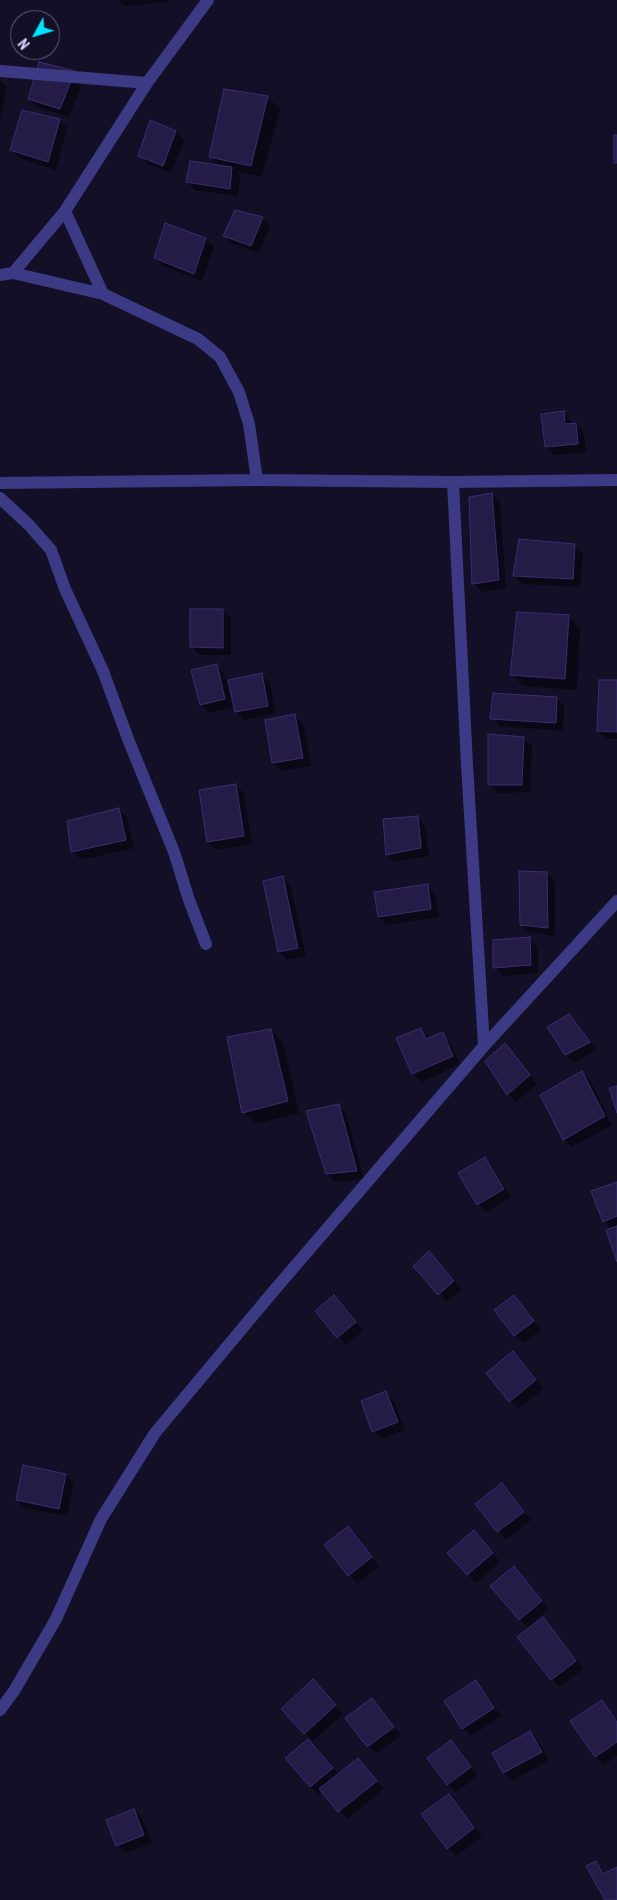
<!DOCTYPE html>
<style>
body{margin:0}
#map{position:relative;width:617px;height:1900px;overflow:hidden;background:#130f26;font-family:"Roboto Condensed",sans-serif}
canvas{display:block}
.north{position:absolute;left:10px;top:10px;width:50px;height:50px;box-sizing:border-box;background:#130f26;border:1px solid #625e7d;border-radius:50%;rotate:231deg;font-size:14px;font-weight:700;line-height:20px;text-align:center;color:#d9d4ff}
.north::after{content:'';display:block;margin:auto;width:18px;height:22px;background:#00e5ff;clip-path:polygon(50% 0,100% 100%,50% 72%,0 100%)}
</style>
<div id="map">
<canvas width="617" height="1900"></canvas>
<div class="north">N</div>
</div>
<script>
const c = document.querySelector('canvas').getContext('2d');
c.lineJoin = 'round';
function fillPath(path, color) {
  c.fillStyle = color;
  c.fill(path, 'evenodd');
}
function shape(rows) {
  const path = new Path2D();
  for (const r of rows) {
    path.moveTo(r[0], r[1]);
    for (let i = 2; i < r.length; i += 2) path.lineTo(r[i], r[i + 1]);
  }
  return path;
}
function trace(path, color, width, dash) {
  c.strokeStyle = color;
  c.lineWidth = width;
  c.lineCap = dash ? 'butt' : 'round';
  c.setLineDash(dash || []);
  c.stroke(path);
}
fillPath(shape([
 [118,0,169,0,169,2,124,6],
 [40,63,83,80,69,117,37,107,29,99],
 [0,80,7,87,0,118],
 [225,90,268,98,280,109,262,177,235,171,240,176,238,196,195,190,187,181,220,167,211,157],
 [59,120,67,128,56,170,19,158,11,150],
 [176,132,184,140,171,173,148,164,140,156],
 [262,218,270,226,259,253,233,244,225,236],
 [166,224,206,239,214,247,202,281,163,266,155,258],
 [563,413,571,421,572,425,576,424,584,433,586,452,554,455,546,447],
 [492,494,500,502,506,588,482,592,474,584],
 [574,545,583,553,580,587,522,584,514,576],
 [223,610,231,618,231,655,200,655,191,646],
 [568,617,580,628,577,690,523,686,512,674],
 [216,665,224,673,233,707,209,713,201,705],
 [261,675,270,683,276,713,244,720,236,711],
 [617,681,617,739,606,739,598,731],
 [556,698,564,706,563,731,500,726,492,718],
 [295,716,303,724,311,766,281,771,273,763],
 [523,738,532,746,530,792,498,793,490,785],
 [235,785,244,793,252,844,216,850,208,842],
 [119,809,127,818,134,848,81,860,73,851],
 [417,817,425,826,429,856,395,862,387,854],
 [547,873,555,881,555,936,529,932,521,924],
 [282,877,290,885,306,956,287,960,279,952],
 [427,885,435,894,439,917,387,925,379,917],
 [529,939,538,947,538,973,503,976,495,968],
 [421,1029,430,1039,442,1034,450,1042,460,1064,422,1082,413,1073,398,1039],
 [271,1030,283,1042,299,1113,255,1124,244,1113,228,1038],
 [591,1043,597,1050,574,1063,567,1056],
 [505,1044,537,1084,516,1102,508,1094],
 [582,1072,590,1080,612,1125,572,1147,564,1139],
 [338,1105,346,1113,364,1179,335,1182,327,1174],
 [485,1158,493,1167,511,1197,486,1212,478,1204],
 [617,1183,617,1258,612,1229,604,1221],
 [437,1261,462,1289,447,1302,415,1266],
 [334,1297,363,1331,346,1345,317,1311],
 [514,1297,541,1330,523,1343,515,1335],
 [521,1361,543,1389,518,1409,488,1373],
 [386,1393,394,1401,405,1430,381,1439,373,1431],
 [66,1475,74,1483,67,1516,25,1508,17,1500],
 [502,1485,531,1520,506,1540,477,1504],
 [348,1528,379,1566,357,1584,326,1545],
 [482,1540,500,1562,476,1583,449,1553],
 [522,1576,549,1609,528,1627,519,1619],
 [543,1619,583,1669,560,1687,552,1679],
 [475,1681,483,1690,501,1716,471,1736,463,1728],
 [321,1689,343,1714,313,1741,305,1733],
 [372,1700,401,1735,376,1754,368,1746],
 [602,1701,617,1720,617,1756,604,1765,595,1757],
 [530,1733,538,1741,549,1760,512,1781,504,1773,493,1753],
 [450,1742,478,1776,456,1792,447,1784],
 [316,1748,339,1775,358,1760,384,1789,347,1819,323,1792,319,1795,311,1787,287,1758],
 [448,1795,482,1837,456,1856,448,1848],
 [134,1810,142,1818,152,1843,126,1853,117,1845],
 [596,1863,606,1874,617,1868,617,1900,607,1900]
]), '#0007');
const building = shape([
 [39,62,75,71,60,109,28,99,39,62],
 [224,89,268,96,251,166,209,157,224,89],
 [22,110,60,119,48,162,10,150,22,110],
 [150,120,176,131,163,166,138,156,150,120],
 [614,135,617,135,617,163,614,163,614,135],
 [190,161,232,167,230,189,186,182,190,161],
 [235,210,263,217,251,246,223,236,235,210],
 [165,223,206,238,194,274,154,258,165,223],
 [564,411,565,424,576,423,578,444,545,447,541,414,564,411],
 [492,493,499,580,472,584,469,497,492,493],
 [519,539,575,544,573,579,513,576,519,539],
 [190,609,223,609,223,648,190,647,190,609],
 [517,612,569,615,565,679,510,675,517,612],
 [217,664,225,699,200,705,191,670,217,664],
 [262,673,268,706,235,712,228,680,262,673],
 [599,680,617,680,617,732,597,731,599,680],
 [493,693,557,697,556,723,490,719,493,693],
 [295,714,303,758,272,763,265,720,295,714],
 [488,734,524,737,522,785,488,785,488,734],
 [236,784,244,836,207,842,199,790,236,784],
 [119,808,126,840,71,852,67,821,119,808],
 [418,816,421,848,386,855,383,819,418,816],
 [519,871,547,872,548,928,520,925,519,871],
 [283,876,298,948,278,952,263,881,283,876],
 [428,884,431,909,378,917,374,892,428,884],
 [530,937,531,965,493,968,493,940,530,937],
 [569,1014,590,1042,565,1055,547,1027,569,1014],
 [421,1028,426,1039,443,1032,453,1056,412,1074,396,1038,421,1028],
 [271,1029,288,1101,242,1113,227,1037,271,1029],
 [505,1043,530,1075,507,1095,485,1061,505,1043],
 [582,1071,605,1116,563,1140,540,1095,582,1071],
 [617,1086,617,1113,609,1088,617,1086],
 [339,1104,357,1171,326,1174,306,1111,339,1104],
 [485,1157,504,1189,477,1205,458,1173,485,1157],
 [617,1182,617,1216,603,1222,591,1191,617,1182],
 [617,1226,617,1262,606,1230,617,1226],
 [429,1251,454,1281,438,1295,413,1266,429,1251],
 [334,1295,356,1322,337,1338,315,1311,334,1295],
 [514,1295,534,1321,514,1336,494,1310,514,1295],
 [513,1351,536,1380,509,1402,486,1373,513,1351],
 [386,1391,398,1422,372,1432,361,1401,386,1391],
 [23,1465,66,1474,59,1509,16,1500,23,1465],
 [502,1483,524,1512,497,1532,475,1504,502,1483],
 [348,1526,372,1557,348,1576,324,1545,348,1526],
 [474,1530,493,1553,467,1575,447,1553,474,1530],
 [514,1566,542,1601,519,1620,490,1586,514,1566],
 [543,1617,576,1661,551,1680,517,1637,543,1617],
 [313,1679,336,1705,304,1734,281,1709,313,1679],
 [476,1680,494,1708,462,1729,444,1701,476,1680],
 [372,1698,394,1727,367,1747,345,1718,372,1698],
 [602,1700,617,1722,617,1742,595,1757,570,1721,602,1700],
 [530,1731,542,1752,503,1773,492,1753,530,1731],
 [308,1739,333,1768,310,1787,285,1758,308,1739],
 [451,1740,471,1767,447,1785,427,1758,451,1740],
 [358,1758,377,1781,338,1812,319,1789,358,1758],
 [449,1794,474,1828,447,1849,421,1814,449,1794],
 [134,1809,144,1835,116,1846,106,1820,134,1809],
 [596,1861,603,1874,617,1867,617,1900,605,1900,586,1866,596,1861]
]);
fillPath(building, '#241b47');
trace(building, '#3b2d73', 1);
trace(shape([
 [0,71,147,83],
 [65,211,103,294],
 [13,273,103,294,198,339,220,357,239,392,249,424,257,480],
 [0,275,13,273,65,211,147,83,208,0],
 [453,482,467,765,484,1046],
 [0,483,257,480,453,482,617,480],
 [0,498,29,525,51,550,65,589,103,671,128,739,174,852,189,900,206,944],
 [0,1710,14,1691,56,1619,101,1519,155,1433,271,1294,484,1046,617,901]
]), '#3d3a85', 12);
</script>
